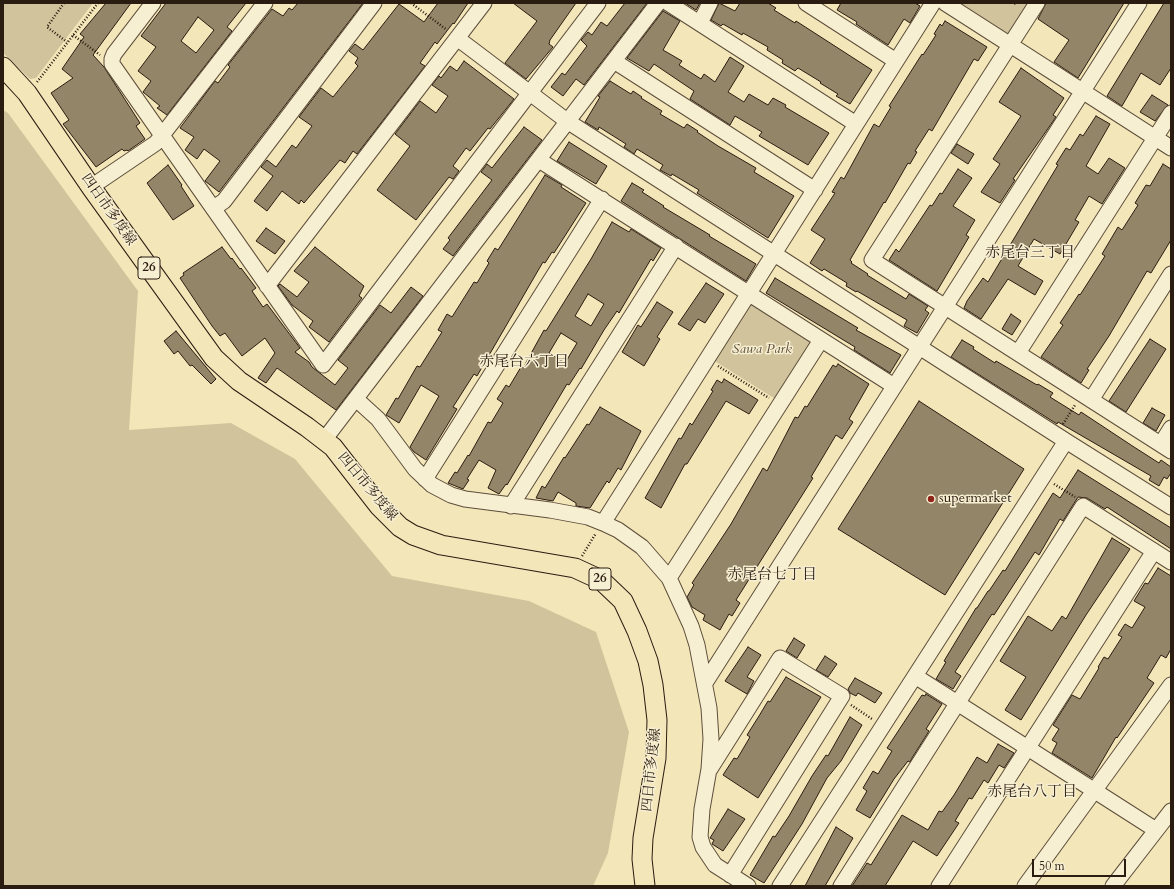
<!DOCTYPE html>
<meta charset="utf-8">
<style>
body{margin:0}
#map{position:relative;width:1174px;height:889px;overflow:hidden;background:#f3e6b9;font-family:Cardo,serif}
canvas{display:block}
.frame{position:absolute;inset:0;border:4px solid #2b1c11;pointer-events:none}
.scale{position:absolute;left:1032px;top:859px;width:94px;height:18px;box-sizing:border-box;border:2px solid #2b1c11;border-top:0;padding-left:5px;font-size:12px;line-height:14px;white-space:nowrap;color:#2b1c11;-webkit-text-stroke:3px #f7efd2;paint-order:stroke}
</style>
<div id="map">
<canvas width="1174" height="889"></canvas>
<div class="frame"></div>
<div class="scale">50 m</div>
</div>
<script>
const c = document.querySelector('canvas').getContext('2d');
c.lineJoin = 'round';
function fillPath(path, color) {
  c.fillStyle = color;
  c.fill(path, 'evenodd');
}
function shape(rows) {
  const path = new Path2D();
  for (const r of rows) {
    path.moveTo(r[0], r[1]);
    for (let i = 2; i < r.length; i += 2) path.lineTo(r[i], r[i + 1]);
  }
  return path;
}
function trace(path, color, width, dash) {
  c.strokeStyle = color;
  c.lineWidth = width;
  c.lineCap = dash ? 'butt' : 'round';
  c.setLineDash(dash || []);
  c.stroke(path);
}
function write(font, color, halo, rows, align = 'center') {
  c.font = font + ' Cardo,"Noto Serif JP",serif';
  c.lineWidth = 3;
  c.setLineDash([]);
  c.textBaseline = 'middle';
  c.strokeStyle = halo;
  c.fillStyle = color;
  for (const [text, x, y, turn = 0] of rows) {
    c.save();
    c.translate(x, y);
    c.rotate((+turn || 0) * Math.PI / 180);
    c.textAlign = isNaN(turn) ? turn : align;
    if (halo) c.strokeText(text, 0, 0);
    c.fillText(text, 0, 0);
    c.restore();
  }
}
fillPath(shape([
 [3,3,93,3,36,78,30,79,3,53],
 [956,3,1030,3,1011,33,1005,35],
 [3,110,8,113,138,291,129,430,231,423,295,459,392,576,529,601,596,632,629,732,608,853,593,886,3,886],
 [753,303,811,340,812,345,777,400,713,360,749,304]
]), '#d1c49c');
const building = shape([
 [106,3,131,3,93,55,104,67,140,123,136,126,145,139,128,151,127,150,124,151,122,149,96,167,63,124,69,120,51,93,73,78,62,69,84,37,80,34,106,3],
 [166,3,246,3,227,27,232,31,167,115,157,108,160,106,143,92,151,81,138,71,156,47,141,36,166,3],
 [198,17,214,30,196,53,181,41,198,17],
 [298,3,363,3,219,192,205,181,220,161,204,149,197,159,185,150,194,137,180,128,215,81,218,83,230,67,228,65,272,9,283,16,289,8,292,10,298,3],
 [438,3,468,3,454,24,453,23,437,44,435,42,420,63,425,66,357,154,353,151,345,163,340,160,304,203,301,200,299,204,282,191,267,211,254,201,273,176,261,167,267,160,276,167,292,145,296,148,312,126,299,117,321,88,333,97,358,66,355,63,358,58,349,51,355,44,363,50,399,4,424,22,438,3],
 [513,3,576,3,550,40,549,44,553,47,526,79,505,63,537,21,513,3],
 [625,3,647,3,584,85,576,79,563,96,551,87,562,73,565,75,587,46,581,40,588,32,592,35,601,22,607,26,625,3],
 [685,3,700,3,696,10,685,3],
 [719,3,735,11,740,3,768,3,776,8,774,10,795,23,796,21,872,70,850,104,836,96,838,94,820,83,821,82,798,68,795,71,782,63,783,60,767,50,768,47,743,33,742,35,723,24,721,26,711,20,719,3],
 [841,3,915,3,920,6,910,23,904,19,888,45,856,24,857,22,837,10,841,3],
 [1046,3,1124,3,1078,78,1054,62,1069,40,1038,19,1046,3],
 [1164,3,1171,3,1171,68,1160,85,1141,73,1122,106,1107,96,1164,3],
 [663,11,680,21,663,50,682,61,679,65,701,79,704,74,715,82,730,57,744,66,728,92,744,102,749,94,768,105,773,98,786,105,785,107,829,133,808,165,759,136,762,132,735,116,730,125,690,99,694,91,654,64,649,71,627,58,663,11],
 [945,21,987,47,978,61,974,59,932,131,929,129,915,151,917,152,910,164,908,163,885,203,884,202,850,260,852,262,851,263,868,274,867,275,906,299,909,294,928,306,925,310,929,313,917,333,904,326,907,320,857,291,856,292,846,286,847,283,824,269,822,271,810,263,825,239,811,230,835,193,832,192,841,177,844,179,874,124,879,127,891,107,889,106,922,54,923,55,936,35,934,34,940,24,942,26,945,21],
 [464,61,514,99,490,129,488,128,470,151,466,148,453,166,459,171,453,179,449,177,416,220,377,190,410,146,395,134,420,101,436,113,448,96,432,85,439,76,441,78,450,66,457,71,464,61],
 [1021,68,1064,98,1053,115,1056,117,1013,179,1015,180,1000,203,981,192,1000,164,993,159,1021,116,999,102,1021,68],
 [610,81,631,94,633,91,642,97,641,98,662,111,660,114,684,128,687,124,698,131,697,132,718,146,756,168,754,172,794,196,768,238,697,193,699,190,672,174,671,176,660,170,663,165,637,149,634,154,624,147,626,144,599,127,598,130,585,122,600,97,598,96,610,81],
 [1152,95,1168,105,1155,121,1140,112,1152,95],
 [1096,116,1110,124,1086,166,1098,174,1109,158,1125,168,1102,204,1089,196,1075,220,1079,222,1060,254,1034,239,1018,266,1043,281,1035,295,1008,279,981,319,964,308,967,301,983,278,988,282,1058,165,1056,164,1066,148,1070,150,1080,134,1083,136,1096,116],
 [524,127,542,140,453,256,443,249,450,240,448,238,492,180,481,172,487,164,492,168,524,127],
 [569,142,607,166,596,184,557,161,569,142],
 [957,144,974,154,968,164,951,153,957,144],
 [1163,164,1171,169,1171,240,1151,273,1147,271,1109,336,1087,369,1089,370,1081,383,1041,357,1063,325,1060,323,1068,311,1079,294,1080,295,1105,256,1102,254,1118,227,1122,230,1138,205,1135,203,1146,185,1150,186,1163,164],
 [168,165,182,185,181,186,194,206,173,220,147,183,168,165],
 [958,169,972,178,953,206,975,220,966,235,969,237,937,291,889,260,896,249,899,252,930,205,932,206,940,193,942,194,958,169],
 [545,175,562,185,561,187,586,203,554,253,552,252,545,263,543,262,477,376,474,374,453,407,457,409,426,460,414,452,410,447,439,396,421,385,399,423,386,415,396,398,398,399,417,366,420,367,442,332,438,330,447,314,452,317,474,282,477,283,489,263,487,261,495,248,498,250,545,175],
 [632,183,644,190,642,192,664,206,663,207,710,235,709,236,756,264,746,281,621,201,632,183],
 [612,222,629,232,631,229,661,248,653,261,651,259,619,313,617,311,604,330,581,369,580,368,569,385,567,384,507,485,506,484,499,494,488,488,496,470,479,460,467,479,469,480,463,489,448,483,455,472,457,473,468,455,469,456,488,422,491,423,503,403,497,399,506,385,509,387,521,367,523,368,544,330,546,331,591,259,612,222],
 [588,294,604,304,591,326,575,316,588,294],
 [561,333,577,343,565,363,549,353,561,333],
 [266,228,285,241,275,254,256,241,266,228],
 [222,247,231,259,232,258,240,269,241,268,256,288,252,291,263,307,267,304,300,348,295,352,309,362,312,367,335,385,348,368,338,360,380,305,391,313,411,287,423,296,336,410,277,368,266,383,258,378,275,353,265,338,242,356,225,333,220,336,212,326,180,278,184,275,183,273,222,247],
 [315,247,364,286,359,296,362,298,329,342,309,327,313,321,292,305,278,286,280,284,297,297,309,282,294,271,315,247],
 [775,278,858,328,856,330,901,355,890,373,854,350,855,347,766,293,775,278],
 [706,283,724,294,705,323,698,319,690,331,678,324,706,283],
 [657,302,673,312,657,337,660,339,644,366,622,352,638,325,641,327,657,302],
 [1011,314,1021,321,1012,335,1002,329,1011,314],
 [176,331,216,379,211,384,192,365,190,366,178,351,174,354,164,341,176,331],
 [1150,339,1166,349,1126,412,1109,401,1150,339],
 [962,340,974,347,973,349,995,363,996,361,1037,385,1038,384,1053,393,1050,397,1079,415,1081,412,1134,447,1159,463,1161,460,1171,467,1171,473,1167,479,1164,477,1159,486,1149,480,1151,476,1058,422,1057,424,951,357,962,340],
 [838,364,869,384,849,419,853,422,842,439,836,435,811,477,813,478,736,600,740,603,732,616,729,614,720,630,703,620,705,615,692,607,687,597,694,585,692,583,731,524,763,468,767,471,795,417,798,418,805,406,807,407,833,365,836,367,838,364],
 [724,379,758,400,749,414,726,401,687,464,685,464,661,508,645,498,679,438,681,439,690,423,692,425,713,391,711,390,717,380,722,383,724,379],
 [919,401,1024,469,945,595,838,529,919,401],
 [600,407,641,431,621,470,618,468,609,483,607,481,590,508,576,506,576,503,558,492,553,501,536,498,542,486,545,488,564,457,565,458,587,424,589,425,600,407],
 [1152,408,1165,415,1156,431,1143,423,1152,408],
 [1078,470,1171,528,1171,549,1107,507,1105,509,1087,498,1078,497,1063,521,1060,519,1039,555,1035,552,994,615,992,614,955,672,961,676,953,689,936,679,946,662,944,661,976,608,977,608,988,591,989,591,1003,570,1005,571,1053,493,1060,498,1078,470],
 [1112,538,1130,549,1086,615,1021,720,1005,710,1026,677,1000,661,1028,616,1052,631,1062,616,1066,619,1112,538],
 [1158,568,1171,576,1171,649,1166,658,1161,655,1147,678,1154,683,1117,738,1116,737,1092,778,1052,753,1057,743,1052,740,1059,729,1053,725,1072,695,1080,699,1099,668,1098,667,1104,657,1108,659,1122,637,1118,635,1125,624,1132,628,1145,607,1134,601,1145,583,1148,584,1158,568],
 [794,638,805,645,797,658,786,651,794,638],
 [748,647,761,655,747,677,754,681,747,694,725,681,748,647],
 [825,656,837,664,828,677,816,670,825,656],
 [786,677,821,697,758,798,723,775,734,758,737,759,750,737,747,735,759,716,768,701,770,702,786,677],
 [855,678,882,693,875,703,858,693,856,696,850,693,848,689,855,678],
 [926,694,942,704,926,729,929,731,912,758,910,762,908,761,894,779,870,818,856,810,867,791,863,788,873,771,878,774,892,751,887,748,922,695,925,696,926,694],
 [850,717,862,725,841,761,827,778,802,824,764,883,750,875,773,836,775,837,789,816,812,776,826,755,828,756,850,717],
 [998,744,1014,753,1004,768,999,765,988,783,984,780,972,799,969,798,955,821,959,823,937,856,913,841,885,886,852,886,867,863,871,865,902,815,928,830,939,811,942,812,954,795,977,757,987,763,998,744],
 [728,809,745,819,723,851,712,844,714,840,710,838,728,809],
 [836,827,853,838,825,886,805,886,836,827]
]);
fillPath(building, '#938568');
trace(building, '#2b1c11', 1);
const minor = shape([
 [153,3,114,54,112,59,112,64,323,365,598,3],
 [668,3,856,124],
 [806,3,896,61],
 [945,3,1171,148],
 [1037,3,872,260,1171,451],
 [700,23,710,3],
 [457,38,567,121,1066,441],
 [614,61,815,190],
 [539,160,894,386],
 [91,187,156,143,265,3],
 [214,208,224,201,374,3],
 [267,286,484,3],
 [1018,353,1171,113],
 [356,399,378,419,415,469,432,485,451,495,465,499,550,510,588,517,603,523,618,530,642,547,669,578,691,626,697,645,709,708,711,739,709,769,702,809,700,837,703,847,715,865,748,886],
 [1091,400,1171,274],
 [324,440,658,3],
 [1161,444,1171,428],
 [425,479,602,199],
 [511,506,676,246],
 [603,523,933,3],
 [669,578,821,340],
 [915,676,1156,830],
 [705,683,1139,3],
 [710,769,780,658,842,696,730,875],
 [780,886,1066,441,1171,507],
 [841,886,1083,506,1171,562],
 [939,886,1154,551],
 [1025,886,1171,685],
 [1113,886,1171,811]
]);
const major = shape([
 [3,67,27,93,91,187,214,358,239,381,307,427,333,447,379,506,400,527,413,535,441,545,575,568,601,580,623,601,637,631,648,661,653,685,657,720,656,758,643,838,642,859,645,886]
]);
trace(minor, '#5d4e3b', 17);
trace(major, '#2b1c11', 21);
trace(shape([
 [64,3,47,27,67,42],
 [411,3,447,30],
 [1014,4,1015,3],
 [73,35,100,55],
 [37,82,98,3],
 [718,366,769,398],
 [1063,424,1075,405],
 [1054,484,1075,497],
 [582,556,596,533],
 [851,705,872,719]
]), '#2b1c11', 2.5, [1, 2]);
trace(minor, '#f7efd2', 15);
trace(major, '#f3e6b9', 19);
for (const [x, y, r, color] of [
 [931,499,4,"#8f2418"]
]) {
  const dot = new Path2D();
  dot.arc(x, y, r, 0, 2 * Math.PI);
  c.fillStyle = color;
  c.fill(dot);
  trace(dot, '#f7efd2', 1.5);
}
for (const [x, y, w] of [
 [149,268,22],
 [600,579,22]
]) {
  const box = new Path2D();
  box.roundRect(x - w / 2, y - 11, w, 22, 3);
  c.fillStyle = '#f7efd2';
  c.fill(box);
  trace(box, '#2b1c11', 1);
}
write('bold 13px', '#2b1c11', null, [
 ["26",149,268],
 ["26",600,579]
]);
write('14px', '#2b1c11', '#f7efd2', [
 ["四日市多度線",108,210,55],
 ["四日市多度線",367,487,50],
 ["四日市多度線",652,770,-84]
]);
write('italic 14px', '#5d4e3b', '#f7efd2', [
 ["Sawa Park",762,350]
]);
write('14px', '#2b1c11', '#f7efd2', [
 ["supermarket",939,499]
], 'left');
write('15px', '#2b1c11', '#f7efd2', [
 ["赤尾台三丁目",1030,254],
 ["赤尾台六丁目",524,363],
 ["赤尾台七丁目",772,576],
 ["赤尾台八丁目",1032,793]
]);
</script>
